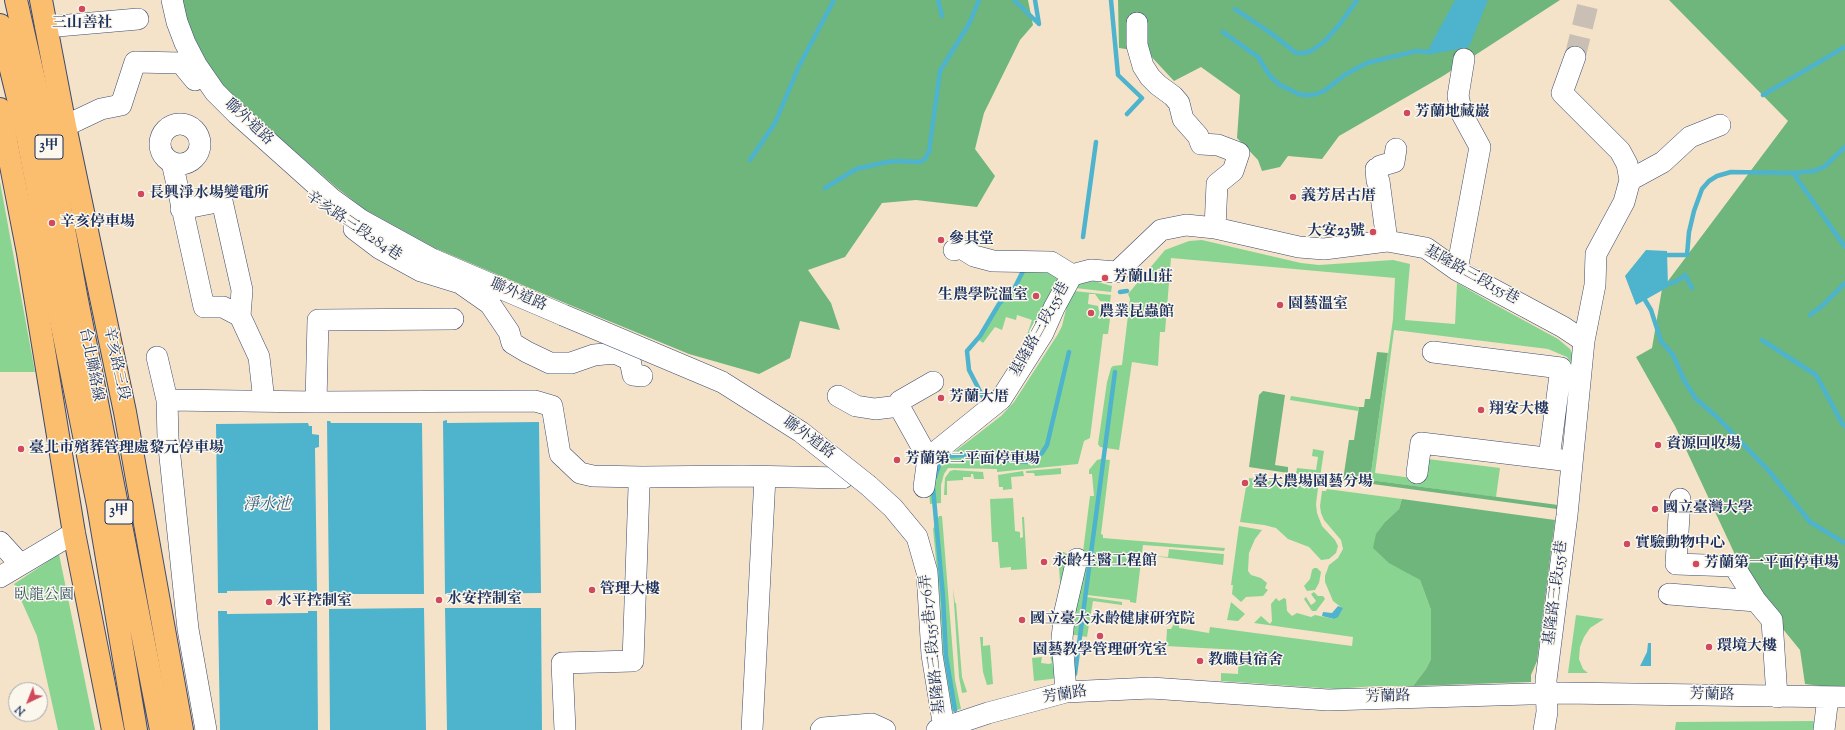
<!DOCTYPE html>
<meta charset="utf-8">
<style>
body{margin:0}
#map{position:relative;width:1845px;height:730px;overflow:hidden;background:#f5e3c9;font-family:"Sorts Mill Goudy",serif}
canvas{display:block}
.north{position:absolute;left:8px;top:682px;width:40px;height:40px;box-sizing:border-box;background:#fbf7ec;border:1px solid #a1a7b3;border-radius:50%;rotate:223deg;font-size:11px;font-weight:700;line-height:16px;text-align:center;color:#1b2f5e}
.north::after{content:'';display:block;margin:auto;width:14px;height:18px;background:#d1495b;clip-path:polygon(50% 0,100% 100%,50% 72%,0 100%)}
</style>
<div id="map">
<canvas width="1845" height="730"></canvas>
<div class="north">N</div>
</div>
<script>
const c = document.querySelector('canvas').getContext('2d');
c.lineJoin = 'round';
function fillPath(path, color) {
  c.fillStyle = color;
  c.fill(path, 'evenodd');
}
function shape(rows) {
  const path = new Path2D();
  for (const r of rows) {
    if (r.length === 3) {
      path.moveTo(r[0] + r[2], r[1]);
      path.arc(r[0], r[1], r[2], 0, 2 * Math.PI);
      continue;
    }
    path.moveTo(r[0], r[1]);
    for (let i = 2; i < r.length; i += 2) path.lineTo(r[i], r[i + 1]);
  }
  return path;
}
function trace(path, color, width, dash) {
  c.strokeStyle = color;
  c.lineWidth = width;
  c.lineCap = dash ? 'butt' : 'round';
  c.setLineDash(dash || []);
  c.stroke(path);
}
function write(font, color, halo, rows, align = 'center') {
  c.font = font + ' "Sorts Mill Goudy","Noto Serif TC",serif';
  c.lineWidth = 3;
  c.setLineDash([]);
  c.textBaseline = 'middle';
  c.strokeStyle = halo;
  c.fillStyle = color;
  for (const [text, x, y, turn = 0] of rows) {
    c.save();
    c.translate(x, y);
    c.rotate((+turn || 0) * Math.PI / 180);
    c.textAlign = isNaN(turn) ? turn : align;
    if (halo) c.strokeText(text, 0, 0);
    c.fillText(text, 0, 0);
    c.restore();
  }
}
fillPath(shape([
 [0,182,35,372,0,372],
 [1202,240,1301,263,1319,265,1393,260,1410,264,1405,320,1455,324,1457,283,1492,303,1558,339,1570,349,1574,357,1574,367,1567,357,1548,349,1394,330,1375,473,1412,478,1428,459,1500,468,1496,497,1370,480,1393,319,1395,278,1171,258,1165,332,1160,332,1158,366,1132,362,1119,450,1100,447,1098,444,1107,382,1111,368,1113,366,1122,365,1130,299,1128,294,1165,250,1189,241],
 [1028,269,1064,276,1030,347,1023,343,1026,338,1032,320,1017,315,1016,320,1006,317,1002,330,995,327,983,343,978,339,988,322,1000,304,1016,287,1024,272],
 [1094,281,1112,286,1111,292,1075,288,1074,291,1111,295,1110,302,1100,301,1095,294,1089,294,1088,304,1098,306,1099,311,1106,313,1105,318,1110,319,1108,334,1103,334,1090,438,1084,441,1078,464,997,472,997,469,948,468,944,474,941,485,941,503,930,504,929,490,938,458,954,452,970,440,1001,416,1014,402,1058,334,1062,326,1072,285],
 [1291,396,1359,407,1358,411,1290,400],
 [1313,449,1324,451,1320,477,1296,474,1297,468,1316,470,1318,457,1312,456],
 [1101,459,1110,460,1101,534,1103,535,1103,538,1225,548,1224,551,1143,545,1136,603,1130,602,1130,600,1087,595,1087,597,1122,602,1122,605,1093,601,1087,637,1069,634,1081,568,1090,496,1094,496,1092,474,1089,474,1089,470,1097,460],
 [1061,468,1061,474,1035,476,1034,473,1026,473,1026,471],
 [954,470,983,472,984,479,974,479,973,474,971,474,971,477,963,477,963,480,947,481,947,495,944,495,945,478,950,471],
 [1023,471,1024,476,1011,477,1012,489,1003,490,1003,487,999,487,998,475],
 [1249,478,1318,488,1316,504,1317,513,1322,526,1335,540,1338,546,1336,553,1329,559,1321,560,1309,547,1288,539,1276,528,1264,525,1240,522,1247,481,1249,481],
 [1327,489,1402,499,1399,509,1386,521,1405,571,1420,580,1431,610,1431,659,1426,669,1413,686,1376,686,1336,689,1221,681,1221,673,1238,674,1239,650,1166,646,1167,629,1171,629,1175,622,1179,622,1179,628,1209,633,1210,627,1352,646,1353,637,1254,623,1261,616,1270,624,1272,621,1271,604,1276,598,1279,601,1284,598,1286,599,1287,611,1292,616,1297,613,1311,617,1315,615,1334,619,1342,608,1333,601,1325,582,1325,576,1329,565,1338,558,1343,549,1341,540,1324,520,1321,513,1320,506,1322,491,1326,491],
 [1013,498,1015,531,1020,532,1020,538,1023,537,1022,517,1024,517,1027,569,1011,570,1011,567,1000,568,998,542,992,542,990,499],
 [939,516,942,516,955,680,961,709,952,711,943,655,940,601,933,529],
 [1239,526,1262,530,1255,539,1249,553,1248,571,1251,575,1261,578,1267,583,1265,588,1268,590,1263,596,1246,597,1241,602,1232,594,1233,585,1231,585],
 [1169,549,1224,554,1223,565,1153,556,1168,557],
 [1058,552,1064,552,1071,557,1061,597],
 [59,554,95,730,58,730,37,636,14,584],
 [1314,568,1317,568,1321,572,1319,583,1315,590,1307,591,1304,586,1310,579,1312,570],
 [953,588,955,603,956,603,962,677,967,692,962,693,959,677],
 [1314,592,1318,596,1323,596,1325,599,1316,611,1312,611,1304,599,1306,597,1311,605,1314,603,1316,601,1311,594],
 [1231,602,1245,614,1238,621,1227,620],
 [1576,615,1604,619,1590,628,1584,637,1580,647,1579,659,1583,669,1588,673,1568,673],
 [980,637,983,637,983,646,990,645,993,684,987,685,983,672],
 [1050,656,1057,656,1059,678,1034,681,1032,658,1042,657,1041,663,1049,664,1052,663],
 [1814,721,1813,730,1675,730,1676,722]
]), '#89d491');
fillPath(shape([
 [182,0,1028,0,1033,25,1020,40,984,113,975,149,995,176,977,207,916,200,882,203,845,257,808,270,831,303,840,330,800,321,790,358,759,374,689,354,565,303,437,249,364,209,337,188,234,98,216,77,200,51,188,23],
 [1118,0,1560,0,1443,76,1339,136,1322,159,1288,156,1280,167,1262,171,1258,160,1237,138,1240,95,1201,67,1174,81,1147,52,1119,48],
 [1669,0,1845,0,1845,689,1805,684,1800,650,1752,591,1675,426,1636,357,1652,348,1662,289,1788,121],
 [1377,352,1388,353,1370,480,1558,505,1557,509,1343,480,1349,440,1354,440,1359,407,1364,407,1365,399,1370,399],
 [1263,391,1285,395,1275,465,1288,467,1288,473,1249,467,1259,395],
 [1402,499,1555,520,1537,661,1531,675,1531,682,1413,686,1426,669,1431,659,1431,610,1420,580,1389,563,1373,548,1376,534,1386,521,1399,509]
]), '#6eb67b');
fillPath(shape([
 [1455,0,1488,0,1469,47,1427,55,1428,50],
 [1646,250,1667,251,1668,287,1636,305,1625,276],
 [447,420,447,423,539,422,541,593,445,594,443,421],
 [327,421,330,421,331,423,422,423,424,594,329,594],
 [308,423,309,426,312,426,312,434,319,435,319,447,315,448,317,592,308,592,308,590,227,591,227,593,218,593,216,424],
 [1338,606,1343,608,1338,617,1334,619,1322,616,1323,612,1332,613],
 [424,608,426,730,330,730,329,609],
 [445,608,541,608,542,730,447,730],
 [218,611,227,611,227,614,308,613,308,611,317,611,318,730,220,730],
 [1648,643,1651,643,1651,666,1640,666,1647,652]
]), '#4eb3cd');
trace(shape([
 [938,0,942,16],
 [1014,0,1038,23],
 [1035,0,1039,24],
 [1111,0,1118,75,1142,98,1127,114],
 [1235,9,1272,34,1296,53,1304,53,1311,51,1324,42,1340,24,1357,0],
 [1223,32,1258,57,1270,76,1280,85,1301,95,1313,95,1324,91,1346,74,1367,63,1416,51,1428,52],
 [1763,95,1845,47],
 [750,160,775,123,799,66,834,0],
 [1793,173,1814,171,1824,167,1845,147],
 [825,188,856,169,887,162,900,161,919,162,924,160,929,152,940,71,969,24,979,0],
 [1083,237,1096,142],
 [1667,255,1687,255,1689,232,1694,211,1702,189,1709,181,1717,176,1731,172,1793,173,1845,247],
 [1668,284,1677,281,1685,275,1692,288],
 [1120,292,1127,291],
 [1645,300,1651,310,1661,341,1673,355,1684,380,1696,399,1716,416,1769,471,1810,522,1845,543],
 [1810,315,1822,306,1845,283],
 [1762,340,1816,375,1842,423,1845,426],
 [986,403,969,370,967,351,980,336,999,304,1015,287,1023,271,1026,269],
 [935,477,941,460,951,456,961,455,1027,462,1033,460,1042,453,1047,445,1069,352],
 [933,488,943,596,946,656,955,710],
 [1075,674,1115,372]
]), '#4eb3cd', 4.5);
trace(shape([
 [1575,57,1589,0]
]), '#c9bfb4', 21, [21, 10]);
const minor = shape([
 [172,0,177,22,185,43,197,66,215,92,237,114,332,199,361,220,432,259,563,315],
 [1137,23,1137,45,1143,66,1150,77,1158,85,1173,96,1179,103,1183,119,1198,136,1201,144,1218,145,1239,153,1233,171,1217,184,1215,228],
 [46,27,138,19],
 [180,144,20],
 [65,126,101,109,121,105,135,62,181,63,195,80],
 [172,162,204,307,223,307,240,316],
 [1630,180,1663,162,1690,137,1720,125],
 [181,209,222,201,242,290,240,316,259,357,264,401],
 [354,229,379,248,421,271,460,283,490,304,509,332,512,343,527,352,550,363,571,363,594,355,615,353,630,360,633,375,642,376],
 [1387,241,1379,181,1377,181,1376,169,1380,168,1380,166,1394,162,1396,149],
 [954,250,961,248,974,256,993,261,1051,262,1072,275],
 [1457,270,1480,147,1462,114,1458,96,1464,59],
 [1433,352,1561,368,1549,458],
 [157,357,167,400],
 [838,396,856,406,875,409,899,406],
 [316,402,318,320,453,319],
 [928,458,1001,399,1043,333,1054,308,1072,275,1091,270,1117,272,1161,230,1186,225,1215,228,1299,247,1324,249,1387,241,1426,248,1457,270,1563,327,1584,341],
 [1417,473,1421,443,1562,460],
 [869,486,893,508,917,537,927,572,932,655,944,728],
 [924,487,928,458,899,406,900,401,933,382],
 [1680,499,1676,564,1734,566,1756,601,1772,620,1777,697],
 [0,542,20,564],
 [0,577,74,533],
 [1669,594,1756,601],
 [1066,692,1062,638,1065,611,1077,559],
 [206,730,188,629,168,438,167,400,316,402,535,401,552,406,560,454,580,473,593,476,642,477,743,476,843,478],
 [565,730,562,663,633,661,639,487,642,477],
 [752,730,765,477],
 [821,730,823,728,872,724,885,730],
 [937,730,988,713,1066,692,1151,688,1328,700,1562,693,1845,697],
 [1544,730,1547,712,1546,680,1567,515,1584,341,1595,285,1596,254,1624,202,1630,180,1627,164,1620,151,1562,93,1575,57],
 [1824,730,1828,697]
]);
const major = shape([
 [41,0,65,126,125,412,182,730],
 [0,109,28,253,74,533,113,730]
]);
const highway = shape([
 [16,0,48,141,76,295,161,730],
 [0,25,28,139,37,186,56,296,98,505,136,730]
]);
trace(minor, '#3c4a6e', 22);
trace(major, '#3c4a6e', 24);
trace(highway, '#3c4a6e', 24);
trace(minor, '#fff', 21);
trace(major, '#fbbd6e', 22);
trace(highway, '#fbbd6e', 22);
const minorBridge = shape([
 [563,315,722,382,801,432,869,486]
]);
trace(minorBridge, '#3c4a6e', 22, []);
trace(minorBridge, '#fff', 21);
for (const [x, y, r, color] of [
 [82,9,4,"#d1495b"],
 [1407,113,4,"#d1495b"],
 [141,194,4,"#d1495b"],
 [1293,197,4,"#d1495b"],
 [52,223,4,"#d1495b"],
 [1373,232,4,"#d1495b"],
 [941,240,4,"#d1495b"],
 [1105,278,4,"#d1495b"],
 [1036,296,4,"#d1495b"],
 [1280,305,4,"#d1495b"],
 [1091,313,4,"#d1495b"],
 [941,398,4,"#d1495b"],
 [1481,410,4,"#d1495b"],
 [1658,445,4,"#d1495b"],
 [21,449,4,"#d1495b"],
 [897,460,4,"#d1495b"],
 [1245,483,4,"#d1495b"],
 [1655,509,4,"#d1495b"],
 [1627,544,4,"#d1495b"],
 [1044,562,4,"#d1495b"],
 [1696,564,4,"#d1495b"],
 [592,590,4,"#d1495b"],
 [439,600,4,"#d1495b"],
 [269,602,4,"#d1495b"],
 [1022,620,4,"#d1495b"],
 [1100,636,4,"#d1495b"],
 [1709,647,4,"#d1495b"],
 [1200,661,4,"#d1495b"]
]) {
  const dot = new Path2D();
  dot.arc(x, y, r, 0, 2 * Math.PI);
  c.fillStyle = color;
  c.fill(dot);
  trace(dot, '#fbf7ec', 1.5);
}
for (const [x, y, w] of [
 [49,147,28],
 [119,512,28]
]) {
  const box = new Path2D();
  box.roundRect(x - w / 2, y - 12, w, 24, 3);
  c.fillStyle = '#fbf7ec';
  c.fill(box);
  trace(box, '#1b2f5e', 1);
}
write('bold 14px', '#1b2f5e', null, [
 ["3甲",49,147],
 ["3甲",119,512]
]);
write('bold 15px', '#1b2f5e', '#fbf7ec', [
 ["三山善社",82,24,"center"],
 ["芳蘭地藏巖",1415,113],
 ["長興淨水場變電所",149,194],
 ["義芳居古厝",1301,197],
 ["辛亥停車場",60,223],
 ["大安23號",1365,232,"right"],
 ["參其堂",949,240],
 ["芳蘭山莊",1113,278],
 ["生農學院溫室",1028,296,"right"],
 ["園藝溫室",1288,305],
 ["農業昆蟲館",1099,313],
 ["芳蘭大厝",949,398],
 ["翔安大樓",1489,410],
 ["資源回收場",1666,445],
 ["臺北市殯葬管理處黎元停車場",29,449],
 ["芳蘭第二平面停車場",905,460],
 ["臺大農場園藝分場",1253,483],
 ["國立臺灣大學",1663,509],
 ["實驗動物中心",1635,544],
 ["永齡生醫工程館",1052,562],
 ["芳蘭第一平面停車場",1704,564],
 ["管理大樓",600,590],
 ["水安控制室",447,600],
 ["水平控制室",277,602],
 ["國立臺大永齡健康研究院",1030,620],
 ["環境大樓",1717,647],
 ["園藝教學管理研究室",1100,651,"center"],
 ["教職員宿舍",1208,661]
], 'left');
write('15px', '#1b2f5e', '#fbf7ec', [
 ["聯外道路",248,123,43],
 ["辛亥路三段284巷",353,227,34],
 ["基隆路三段155巷",1471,276,29],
 ["聯外道路",518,296,23],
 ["基隆路三段155巷",1041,330,-61],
 ["辛亥路三段",115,364,78],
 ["台北聯絡線",90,365,79],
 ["聯外道路",808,439,36],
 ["基隆路三段155巷",1557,593,-83],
 ["基隆路三段155巷176弄",934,644,-96],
 ["芳蘭路",1065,696,-9],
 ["芳蘭路",1712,696,1],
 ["芳蘭路",1388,698,-2]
]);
write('15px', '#36586b', '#fbf7ec', [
 ["臥龍公園",44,596]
]);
write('italic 16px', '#2d5d85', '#fbf7ec', [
 ["淨水池",267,506]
]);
</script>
